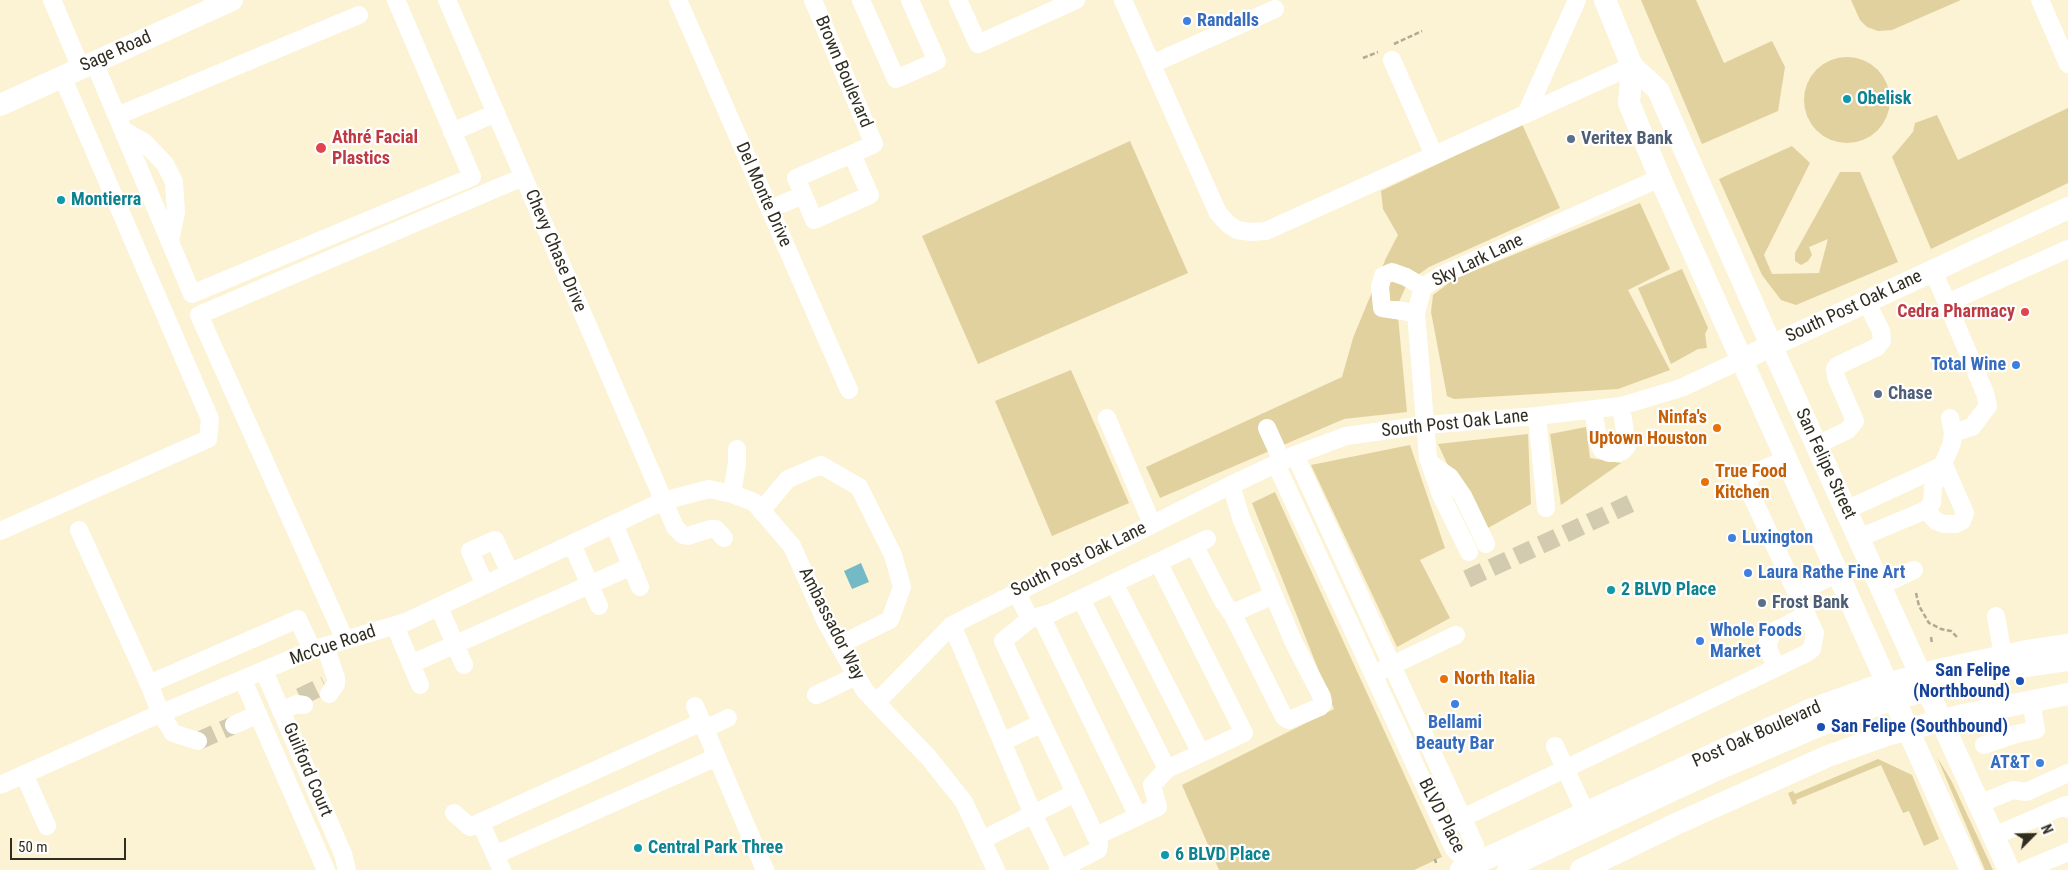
<!DOCTYPE html>
<meta charset="utf-8">
<style>
body{margin:0}
#map{position:relative;width:2068px;height:870px;overflow:hidden;background:#fcf2d4;font-family:"Roboto Condensed",sans-serif}
canvas{display:block}
.north{position:absolute;left:2008px;top:810px;width:50px;height:50px;-webkit-text-stroke:4px #fff;paint-order:stroke;rotate:67deg;font-size:14px;font-weight:700;line-height:20px;text-align:center;color:#302d21}
.north::after{content:'';display:block;margin:auto;width:18px;height:22px;background:#302d21;clip-path:polygon(50% 0,100% 100%,50% 72%,0 100%)}
.scale{position:absolute;left:10px;top:838px;width:116px;height:22px;box-sizing:border-box;border:2px solid #302d21;border-top:0;padding-left:6px;font-size:15px;line-height:18px;white-space:nowrap;color:#302d21;-webkit-text-stroke:4px #fff;paint-order:stroke}
</style>
<div id="map">
<canvas width="2068" height="870"></canvas>
<div class="north">N</div>
<div class="scale">50 m</div>
</div>
<script>
const c = document.querySelector('canvas').getContext('2d');
c.lineJoin = 'round';
function fillPath(path, color) {
  c.fillStyle = color;
  c.fill(path, 'evenodd');
}
function shape(rows) {
  const path = new Path2D();
  for (const r of rows) {
    if (r.length === 3) {
      path.moveTo(r[0] + r[2], r[1]);
      path.arc(r[0], r[1], r[2], 0, 2 * Math.PI);
      continue;
    }
    path.moveTo(r[0], r[1]);
    for (let i = 2; i < r.length; i += 2) path.lineTo(r[i], r[i + 1]);
  }
  return path;
}
function trace(path, color, width, dash) {
  c.strokeStyle = color;
  c.lineWidth = width;
  c.lineCap = dash ? 'butt' : 'round';
  c.setLineDash(dash || []);
  c.stroke(path);
}
function write(font, color, halo, rows, align = 'center') {
  c.font = font + ' "Roboto Condensed",sans-serif';
  c.lineWidth = 4.5;
  c.setLineDash([]);
  c.textBaseline = 'middle';
  c.strokeStyle = halo;
  c.fillStyle = color;
  for (const [text, x, y, turn = 0] of rows) {
    c.save();
    c.translate(x, y);
    c.rotate((+turn || 0) * Math.PI / 180);
    c.textAlign = isNaN(turn) ? turn : align;
    if (halo) c.strokeText(text, 0, 0);
    c.fillText(text, 0, 0);
    c.restore();
  }
}
fillPath(shape([
 [1641,0,1696,0,1724,63,1772,41,1785,67,1778,111,1702,144],
 [1851,0,1961,0,1892,30,1878,31,1867,27,1860,20],
 [1847,100,43],
 [2068,108,2068,183,1931,249,1892,157,1913,132,1915,123,1937,115,1958,160],
 [1522,124,1560,208,1429,267,1408,282,1397,306,1407,412,1344,419,1160,498,1146,467,1342,377,1353,338,1386,258,1398,235,1383,209,1381,191],
 [1130,141,1188,273,978,364,922,236],
 [1792,146,1810,163,1764,255,1772,274,1819,273,1828,239,1809,247,1812,255,1808,261,1801,265,1795,261,1795,253,1840,172,1860,172,1898,262,1796,305,1781,300,1762,275,1719,179],
 [1640,203,1670,269,1628,290,1670,370,1618,389,1454,399,1447,396,1431,312,1433,295,1454,279],
 [1682,269,1708,328,1705,334,1707,348,1698,349,1671,364,1638,288],
 [1071,370,1129,503,1052,536,995,401],
 [1586,427,1590,458,1621,463,1561,505,1550,434],
 [1528,434,1531,504,1479,533,1438,444],
 [1410,445,1445,548,1420,560,1450,618,1397,647,1311,465],
 [1275,492,1442,857,1414,870,1219,870,1182,785,1334,709,1252,503],
 [1937,757,1952,782,1993,870,1985,870],
 [1878,759,1912,775,1939,839,1924,846,1909,811,1903,813,1881,765,1796,800,1797,803,1793,805,1788,793,1793,791,1795,794]
]), '#e1d19e');
fillPath(shape([
 [861,563,869,582,852,589,844,571]
]), '#74b9c6');
trace(shape([
 [1467,579,1638,500],
 [300,697,325,685],
 [198,741,234,725]
]), '#d3cbb0', 18, [18, 9]);
trace(shape([
 [1394,44,1422,31],
 [1363,58,1378,52],
 [1916,593,1919,606,1929,623,1941,629,1951,631,1958,638],
 [1931,637,1932,643],
 [1435,859,1436,863]
]), '#b1aa92', 2.5, [5, 2.5]);
trace(shape([
 [52,0,81,68],
 [447,0,675,527,683,535,688,536,710,529,716,529,724,538],
 [678,0,849,390],
 [813,0,874,144,852,154],
 [861,0,896,79,937,61,910,0],
 [958,0,978,44,1076,0],
 [1123,0,1218,213,1228,224,1237,230,1251,232,1266,231,1632,66],
 [2040,0,2068,64],
 [1392,60,1434,155],
 [94,62,192,294,472,177,396,0],
 [1152,64,1275,9],
 [1526,114,1577,0],
 [117,116,359,15],
 [123,130,144,142,165,164,174,182,176,212,170,241],
 [452,132,496,113],
 [852,154,870,195,814,220,796,178,852,154],
 [770,209,803,195],
 [1933,270,1985,393,1988,406,1972,427,1953,433],
 [1947,303,2068,249],
 [1416,313,1382,308,1380,287,1383,276,1392,272,1406,277,1423,287],
 [1593,410,1599,444,1602,450,1609,453,1618,453,1623,451,1627,446,1621,406],
 [1537,416,1546,508],
 [1107,418,1152,524],
 [1267,428,1282,461],
 [1817,445,1848,430,1855,421,1836,377,1835,369,1837,366,1877,347,1882,341,1881,331,1866,301],
 [1430,463,1450,477,1463,496,1486,544],
 [1276,464,1454,849,1471,866,1475,845,1473,841,1295,455],
 [732,494,737,463,737,449],
 [1846,510,1944,465,1965,513,1962,521,1956,524,1944,524,1936,521,1926,510],
 [761,511,788,479,821,465,859,487,893,555,902,587,890,620,839,645],
 [614,524,640,587],
 [79,530,149,684],
 [0,531,208,439,210,419,62,76],
 [1859,538,1926,510,1932,503,1933,487,1952,443,1953,433,1950,418],
 [572,544,599,606],
 [1194,545,1223,601,1234,617,1284,717,1289,720,1320,707,1323,702,1322,697,1294,643,1241,518,1231,485],
 [1469,552,1441,495,1428,458,1416,313,1423,287,1444,274,1660,178],
 [1114,583,1201,753],
 [485,585,470,551,495,540,510,573],
 [1880,586,1914,570],
 [1016,591,1030,619,1003,641,1099,843,1098,850,1058,870],
 [1796,593,1838,573],
 [1081,599,1167,769],
 [439,607,464,665],
 [1041,616,1138,816],
 [1996,616,2003,656],
 [1234,617,1235,612,1274,595],
 [1030,619,1051,613,1207,539],
 [952,625,1033,814,1060,869],
 [395,626,420,685],
 [345,640,199,315,523,177],
 [325,646,336,678,336,684,329,694],
 [411,664,632,566],
 [1776,668,1769,650,1767,644,1773,632,1806,615],
 [1382,670,1456,635],
 [264,671,343,854,347,870],
 [243,680,326,870],
 [816,695,856,676],
 [876,703,952,625,1231,485,1295,455,1346,436,1425,425,1537,416,1621,406,1681,388,1741,360],
 [695,706,765,870],
 [281,711,297,704,304,705],
 [234,725,258,714],
 [705,729,728,718],
 [198,741,173,733,161,714,149,684,298,619,312,650],
 [1002,742,1042,723],
 [1984,745,2016,734,2036,730,2031,701],
 [1555,746,1586,814],
 [24,774,47,826],
 [0,785,148,719,312,650,406,622,663,501,709,489,732,494,754,502,792,546,826,622,865,691,929,758,964,802,996,870],
 [1979,804,2013,790,2026,792,2068,773],
 [454,813,470,827,702,722],
 [480,822,502,870],
 [1452,823,1805,654,1812,649,1815,633,1750,492,1749,480,1753,474,1786,459],
 [1096,836,1158,807,1152,785,1167,769,1244,733,1158,562],
 [1994,836,2066,805,2068,809],
 [982,840,1075,793],
 [495,855,717,757],
 [1506,870,1712,774,1821,727,1877,707,1950,685,2019,669,2068,662],
 [2025,870,2068,852]
]), '#fff', 18);
trace(shape([
 [1605,0,1632,66,1658,90,1771,345,2009,870],
 [1632,66,1629,103,1660,178,1971,870],
 [0,105,232,0],
 [1741,360,2068,208],
 [1461,870,1812,709,1868,689,1943,669,2027,651,2068,645],
 [1581,870,1676,824,1828,756,1890,734,1963,715,2068,694]
]), '#fff', 22);
for (const [x, y, r, color] of [
 [1187,21,5,"#3f7fe0"],
 [1847,99,5,"#0f9aa8"],
 [1571,139,5,"#5c6f8a"],
 [321,148,6,"#e0444e"],
 [61,200,5,"#0f9aa8"],
 [2025,312,5,"#e0444e"],
 [2016,365,5,"#3f7fe0"],
 [1878,394,5,"#5c6f8a"],
 [1717,428,5,"#e8710a"],
 [1705,482,5,"#e8710a"],
 [1732,538,5,"#3f7fe0"],
 [1748,573,5,"#3f7fe0"],
 [1611,590,5,"#0f9aa8"],
 [1762,603,5,"#5c6f8a"],
 [1700,641,5,"#3f7fe0"],
 [1444,679,5,"#e8710a"],
 [2020,681,5,"#1a4fb4"],
 [1455,704,5,"#3f7fe0"],
 [1821,727,5,"#1a4fb4"],
 [2040,763,5,"#3f7fe0"],
 [638,848,5,"#0f9aa8"],
 [1165,855,5,"#0f9aa8"]
]) {
  const dot = new Path2D();
  dot.arc(x, y, r, 0, 2 * Math.PI);
  c.fillStyle = color;
  c.fill(dot);
  trace(dot, '#fff', 2);
}
write('bold 18px', '#366cbe', '#fff', [
 ["Randalls",1197,21],
 ["Total Wine",2006,365,"right"],
 ["Luxington",1742,538],
 ["Laura Rathe Fine Art",1758,573],
 ["Whole Foods",1710,631],
 ["Market",1710,652],
 ["Bellami",1455,723,"center"],
 ["Beauty Bar",1455,744,"center"],
 ["AT&T",2030,763,"right"]
], 'left');
write('18px', '#302d21', '#fff', [
 ["Sage Road",116,52,-24],
 ["Brown Boulevard",843,72,67],
 ["Del Monte Drive",763,195,66],
 ["Chevy Chase Drive",555,251,67],
 ["Sky Lark Lane",1478,261,-26],
 ["South Post Oak Lane",1854,307,-25],
 ["South Post Oak Lane",1455,424,-6],
 ["San Felipe Street",1825,464,65],
 ["South Post Oak Lane",1079,560,-26],
 ["Ambassador Way",831,624,63],
 ["McCue Road",333,646,-19],
 ["Post Oak Boulevard",1757,735,-24],
 ["Guilford Court",307,770,67],
 ["BLVD Place",1441,816,63]
]);
write('bold 18px', '#0d838f', '#fff', [
 ["Obelisk",1857,99],
 ["Montierra",71,200],
 ["2 BLVD Place",1621,590],
 ["Central Park Three",648,848],
 ["6 BLVD Place",1175,855]
], 'left');
write('bold 18px', '#be3a42', '#fff', [
 ["Athré Facial",332,138],
 ["Plastics",332,159],
 ["Cedra Pharmacy",2015,312,"right"]
], 'left');
write('bold 18px', '#4e5e75', '#fff', [
 ["Veritex Bank",1581,139],
 ["Chase",1888,394],
 ["Frost Bank",1772,603]
], 'left');
write('bold 18px', '#c56008', '#fff', [
 ["Ninfa's",1707,418,"right"],
 ["Uptown Houston",1707,439,"right"],
 ["True Food",1715,472],
 ["Kitchen",1715,493],
 ["North Italia",1454,679]
], 'left');
write('bold 18px', '#164399', '#fff', [
 ["San Felipe",2010,671],
 ["(Northbound)",2010,692],
 ["San Felipe (Southbound)",1831,727,"left"]
], 'right');
</script>
